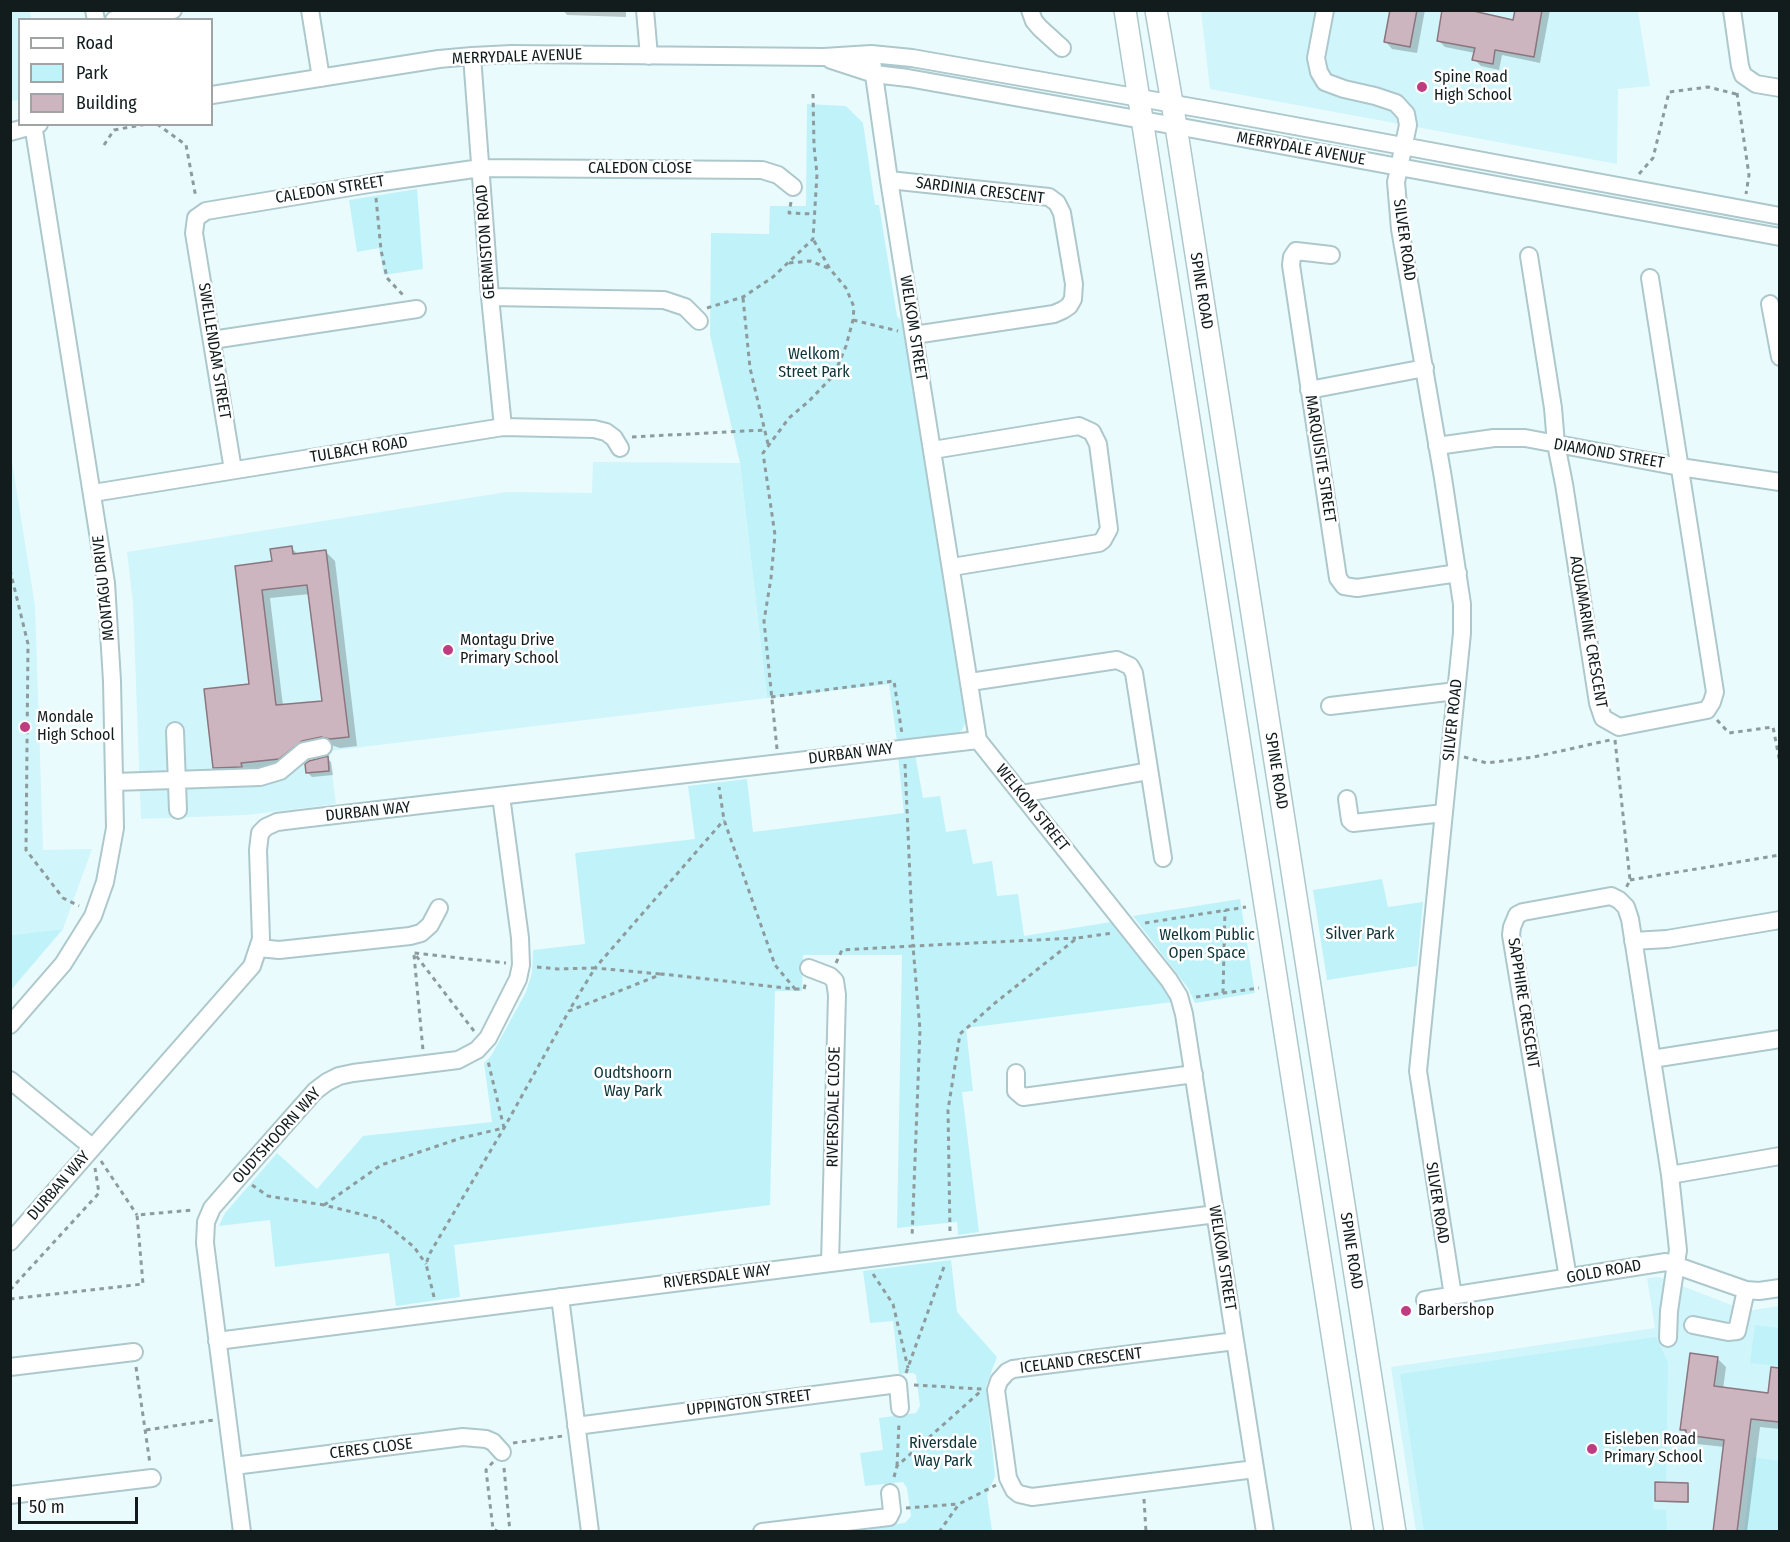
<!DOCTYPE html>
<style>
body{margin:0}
#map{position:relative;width:1790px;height:1542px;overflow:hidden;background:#eafbfd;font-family:"Fira Sans Condensed",sans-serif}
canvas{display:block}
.frame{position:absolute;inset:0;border:12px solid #121c1d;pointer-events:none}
.legend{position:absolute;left:18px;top:18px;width:195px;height:108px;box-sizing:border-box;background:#fff;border:2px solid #a0a4a5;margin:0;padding:8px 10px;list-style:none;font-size:18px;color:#121c1d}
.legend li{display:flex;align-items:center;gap:12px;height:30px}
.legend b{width:30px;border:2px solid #a0a4a5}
.scale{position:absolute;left:18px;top:1497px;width:120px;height:27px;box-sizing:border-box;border:3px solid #121c1d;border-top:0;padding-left:8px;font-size:18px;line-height:21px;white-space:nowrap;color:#121c1d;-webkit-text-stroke:4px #fff;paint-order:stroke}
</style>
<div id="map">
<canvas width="1790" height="1542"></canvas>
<div class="frame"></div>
<ul class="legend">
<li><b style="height:8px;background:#fff"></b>Road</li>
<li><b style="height:16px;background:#c0f2fa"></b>Park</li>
<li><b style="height:16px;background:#cdb5bf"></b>Building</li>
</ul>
<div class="scale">50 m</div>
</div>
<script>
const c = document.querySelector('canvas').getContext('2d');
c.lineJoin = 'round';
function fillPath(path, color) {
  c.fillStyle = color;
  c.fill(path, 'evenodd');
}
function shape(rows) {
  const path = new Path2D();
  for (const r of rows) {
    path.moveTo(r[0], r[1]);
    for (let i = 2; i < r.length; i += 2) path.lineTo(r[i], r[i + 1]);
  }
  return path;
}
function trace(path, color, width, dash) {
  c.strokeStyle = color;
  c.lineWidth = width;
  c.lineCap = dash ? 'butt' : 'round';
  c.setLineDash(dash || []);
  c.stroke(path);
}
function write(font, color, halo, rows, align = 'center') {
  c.font = font + ' "Fira Sans Condensed",sans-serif';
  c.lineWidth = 5;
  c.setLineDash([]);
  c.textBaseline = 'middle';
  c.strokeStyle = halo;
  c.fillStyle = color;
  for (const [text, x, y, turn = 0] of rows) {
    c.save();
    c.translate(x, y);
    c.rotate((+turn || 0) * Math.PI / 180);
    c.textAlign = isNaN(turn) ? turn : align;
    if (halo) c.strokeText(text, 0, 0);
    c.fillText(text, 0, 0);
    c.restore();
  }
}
fillPath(shape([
 [10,11,30,11,31,19,20,20,19,100,11,101],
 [1201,11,1638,11,1650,86,1618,89,1617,164,1210,89],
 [11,455,35,606,43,850,92,849,63,929,11,935],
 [593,462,740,463,767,698,329,751,336,804,246,815,141,819,133,603,127,552,507,492,592,493],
 [1659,1277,1747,1311,1779,1306,1779,1531,1416,1531,1391,1367,1655,1328,1647,1278]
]), '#d0f5fb');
fillPath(shape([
 [807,104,846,106,863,123,875,205,879,205,897,316,904,324,966,721,962,730,956,734,897,741,889,684,767,698,740,463,710,335,711,233,769,234,770,206,806,206],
 [417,189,423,269,384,275,379,248,357,252,349,200],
 [915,754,923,798,940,796,946,832,966,829,973,864,992,861,997,896,1018,894,1024,936,1111,922,1172,999,1173,1002,966,1028,973,1091,962,1092,979,1232,958,1235,957,1222,897,1228,902,955,803,955,802,991,775,991,770,1205,454,1245,460,1297,396,1306,389,1253,275,1267,270,1220,219,1226,225,1213,277,1153,317,1189,363,1136,492,1122,484,1063,491,1056,526,992,532,973,533,950,585,944,575,853,695,839,688,786,747,779,753,832,904,813,898,757],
 [1382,879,1388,907,1423,902,1417,966,1327,980,1313,890],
 [1240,899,1255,993,1195,1003,1188,988,1133,916],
 [63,929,11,990,11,935],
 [951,1260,957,1312,997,1357,986,1386,995,1476,987,1495,992,1531,870,1531,870,1528,905,1523,911,1516,907,1488,903,1482,865,1486,860,1453,883,1450,879,1418,916,1413,920,1406,916,1375,913,1373,899,1374,893,1321,870,1323,863,1271],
 [1755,1325,1779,1328,1779,1366,1750,1363],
 [1656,1337,1668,1363,1666,1481,1654,1480,1653,1509,1666,1510,1667,1531,1424,1531,1400,1374],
 [1753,1457,1779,1461,1779,1531,1744,1530]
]), '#c0f2fa');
fillPath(shape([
 [563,10,629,10,630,11,626,12,626,17,567,15],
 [1391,10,1425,10,1417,53,1392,49,1386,42],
 [1444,10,1476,10,1475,15,1515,22,1517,10,1550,10,1540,63,1502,55,1499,70,1481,66,1474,59,1475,53,1445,47,1438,40],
 [291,548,299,555,326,552,335,561,357,746,340,748,331,745,288,767,224,777,215,767,251,685,237,567,273,563],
 [310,594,323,703,283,706,270,598],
 [327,758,331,762,333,775,312,777,307,772],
 [1717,1358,1726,1367,1723,1389,1769,1395,1771,1384,1780,1385,1780,1429,1760,1427,1747,1532,1715,1532,1725,1447,1697,1444,1682,1429],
 [1688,1485,1689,1486,1689,1503,1658,1502,1656,1500]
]), '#0003');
const building = shape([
 [1390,10,1417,10,1410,47,1384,42,1390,10],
 [1442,10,1469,10,1513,20,1515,10,1542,10,1534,57,1495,50,1493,64,1472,60,1475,48,1437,41,1442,10],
 [292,546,293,554,326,550,349,737,330,739,321,737,302,741,279,759,241,763,242,767,213,768,204,689,249,684,235,566,272,561,270,549,292,546],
 [307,585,322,701,276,705,262,590,307,585],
 [328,756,329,771,306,773,305,764,309,761,328,756],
 [1690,1353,1718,1357,1714,1386,1768,1393,1771,1367,1779,1368,1779,1422,1751,1419,1737,1532,1713,1532,1724,1440,1686,1435,1686,1430,1680,1430,1690,1353],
 [1655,1482,1688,1483,1688,1502,1655,1501,1655,1482]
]);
fillPath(building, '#cdb5bf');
trace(building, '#8b757e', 1.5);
const minor = shape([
 [94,10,96,20],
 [310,10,321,78],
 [645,10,649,56],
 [1030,10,1034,21,1040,28,1062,48],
 [1325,10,1316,58,1319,72,1325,82,1344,89,1375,96,1396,103,1406,114,1408,125,1396,182,1400,229,1443,478,1462,604,1462,633,1418,1071,1453,1296],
 [1732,10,1740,66,1743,75,1756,84,1780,88],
 [114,20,173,10],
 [871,54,889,180,978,740,1169,980,1179,996,1184,1014,1265,1532],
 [472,56,490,297,503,427],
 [831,60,874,74,908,78,1176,126,1780,237],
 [212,95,439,59,472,56,512,54,824,57,871,54,912,58,1214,111,1780,216],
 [10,132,39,124],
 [889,180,1049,197,1057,203,1062,213,1074,284,1073,299,1069,306,1063,310,1054,314,914,335],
 [1331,255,1296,251,1292,257,1291,265,1338,578,1344,586,1357,588,1458,573],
 [1529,256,1553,408,1556,444,1564,484,1598,703,1603,718,1619,727,1707,710,1712,702,1715,692,1650,278],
 [490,297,664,300,685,307,699,321],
 [1770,304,1780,357],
 [212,340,417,309],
 [1309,390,1425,368],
 [1437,446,1494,438,1525,438,1680,467,1780,482],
 [933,450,1079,426,1092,432,1098,444,1109,529,1103,540,1099,543,952,567],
 [233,470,194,233,196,218,206,211,375,183,481,168,762,170,778,175,793,187],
 [93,493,503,427,594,429,606,432,614,438,620,448],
 [970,682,1117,660,1130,666,1134,673,1163,858],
 [1330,706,1456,691],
 [175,731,178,810],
 [115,782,260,777,280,771,304,751,323,747],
 [1021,794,1149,771],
 [1347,799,1350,820,1353,823,1444,813],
 [1633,941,1667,939,1780,920],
 [259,948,279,950,410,936,421,933,430,925,439,908],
 [809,968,830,976,835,981,837,995,830,1263],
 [10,1025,63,964,93,916,105,882,115,828,112,681,106,583,33,124],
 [1652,1059,1780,1039],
 [1016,1073,1016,1091,1023,1097,1194,1074],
 [10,1080,92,1147],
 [1670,1175,1780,1156],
 [10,1242,252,966,261,939,258,850,260,833,266,827,277,822,301,819,978,740],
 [1568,1278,1511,935,1512,927,1517,915,1523,912,1611,896,1619,900,1626,907,1630,919,1670,1175,1678,1250,1669,1311,1668,1338],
 [560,1297,590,1532],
 [1425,1300,1666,1262,1746,1290,1759,1291,1780,1288],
 [1693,1325,1728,1332,1737,1331,1746,1290],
 [217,1341,1216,1214],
 [1235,1341,1013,1369,1007,1372,999,1381,996,1390,1008,1478,1014,1490,1019,1494,1032,1497,1255,1469],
 [10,1367,134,1352],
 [576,1426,898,1384,900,1408],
 [234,1466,463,1437,486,1439,493,1442,502,1452],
 [10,1495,152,1478],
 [242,1532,205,1243,206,1222,212,1208,239,1177,315,1091,327,1082,339,1076,353,1073,458,1060,477,1050,488,1038,518,979,521,965,520,938,501,796],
 [762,1532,889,1517,892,1511,890,1493]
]);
const major = shape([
 [1125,10,1363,1532],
 [1156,10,1176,126,1395,1532]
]);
trace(minor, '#adc8cc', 20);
trace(major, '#adc8cc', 24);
trace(shape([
 [1737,93,1749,175,1746,194],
 [157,124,186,145,196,198],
 [104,145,114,130,147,124],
 [1639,174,1653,158,1669,92,1708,87,1736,94],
 [376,198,381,250,387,278,403,295],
 [791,202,789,213,814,214],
 [789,263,810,261,828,268],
 [743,298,750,368,768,444],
 [707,308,743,297,773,277,813,239,817,174,814,146,813,94],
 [853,320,898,331],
 [632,437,765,430],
 [10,570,28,644,26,850,63,898,79,906],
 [771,697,894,681,902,734],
 [1717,720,1729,733,1773,727,1780,763],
 [1615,740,1630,880,1626,888],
 [777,749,764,621,771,578,775,535,763,453,789,418,809,401,834,375,846,346,853,320,854,307,846,288,830,269,813,239],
 [1464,757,1487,763,1534,757,1610,740],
 [905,764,913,946,1076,938],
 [1630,880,1780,855],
 [1145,923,1246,907],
 [414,955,423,1050],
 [836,963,842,950,913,946,920,1030,912,1238],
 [537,967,558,969,595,968,570,1009],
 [660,974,595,968,724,820],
 [795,989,804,989,806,982],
 [1223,993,1225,910],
 [1196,997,1259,988],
 [474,1031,414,953,506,963],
 [101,1161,137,1215],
 [252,1185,268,1196,324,1205,380,1219,414,1247,426,1264],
 [324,1205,381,1165,461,1138,504,1128,488,1061],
 [950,1231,948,1110,960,1034,995,1003,1077,938,1113,933],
 [873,1274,893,1304,908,1368],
 [10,1290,99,1193,95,1168],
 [434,1297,426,1264,430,1253,504,1128,569,1011,662,974,795,989,775,965,724,820,719,787],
 [10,1299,143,1284,137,1215,193,1210],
 [136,1367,150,1464],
 [906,1373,945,1264],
 [914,1385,982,1389],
 [146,1430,214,1420],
 [513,1443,563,1436],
 [493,1462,486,1470,493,1529,499,1532],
 [897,1466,899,1423],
 [504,1468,510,1532],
 [894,1477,897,1466,980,1392],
 [1144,1499,1146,1532],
 [906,1508,959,1504],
 [939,1532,959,1504,996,1485]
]), '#8d9b9d', 3, [4.5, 4.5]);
trace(minor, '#fff', 16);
trace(major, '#fff', 21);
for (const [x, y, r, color] of [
 [1422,87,6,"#c03c81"],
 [448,650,6,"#c03c81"],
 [25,727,6,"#c03c81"],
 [1406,1311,6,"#c03c81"],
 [1592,1449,6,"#c03c81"]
]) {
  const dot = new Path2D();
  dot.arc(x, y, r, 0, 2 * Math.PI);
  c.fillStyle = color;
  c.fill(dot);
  trace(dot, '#fff', 2);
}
write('16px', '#121c1d', '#fff', [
 ["MERRYDALE AVENUE",517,57,-2],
 ["MERRYDALE AVENUE",1301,149,10],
 ["CALEDON CLOSE",640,169],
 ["CALEDON STREET",330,190,-9],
 ["SARDINIA CRESCENT",980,191,7],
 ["SILVER ROAD",1404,240,82],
 ["GERMISTON ROAD",486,242,-94],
 ["SPINE ROAD",1201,291,81],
 ["WELKOM STREET",913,328,81],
 ["SWELLENDAM STREET",214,351,81],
 ["TULBACH ROAD",359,450,-9],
 ["DIAMOND STREET",1609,454,10],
 ["MARQUISITE STREET",1320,459,81],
 ["MONTAGU DRIVE",104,588,-96],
 ["AQUAMARINE CRESCENT",1588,632,80],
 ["SILVER ROAD",1453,720,-84],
 ["DURBAN WAY",851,754,-7],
 ["SPINE ROAD",1276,771,81],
 ["WELKOM STREET",1032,808,51],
 ["DURBAN WAY",368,812,-6],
 ["SAPPHIRE CRESCENT",1523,1003,81],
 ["RIVERSDALE CLOSE",834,1107,-89],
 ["OUDTSHOORN WAY",277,1136,-48],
 ["DURBAN WAY",59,1186,-49],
 ["SILVER ROAD",1437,1203,81],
 ["SPINE ROAD",1351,1251,81],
 ["WELKOM STREET",1222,1258,81],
 ["GOLD ROAD",1604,1272,-10],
 ["RIVERSDALE WAY",717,1277,-7],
 ["ICELAND CRESCENT",1081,1361,-7],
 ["UPPINGTON STREET",749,1403,-7],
 ["CERES CLOSE",371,1449,-7]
]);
write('16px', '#121c1d', '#fff', [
 ["Spine Road",1434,78],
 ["High School",1434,96],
 ["Montagu Drive",460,641],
 ["Primary School",460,659],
 ["Mondale",37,718],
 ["High School",37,736],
 ["Barbershop",1418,1311],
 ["Eisleben Road",1604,1440],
 ["Primary School",1604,1458]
], 'left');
write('16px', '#0c3439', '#fff', [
 ["Welkom",814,355],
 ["Street Park",814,373],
 ["Silver Park",1360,935],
 ["Welkom Public",1207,936],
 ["Open Space",1207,954],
 ["Oudtshoorn",633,1074],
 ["Way Park",633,1092],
 ["Riversdale",943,1444],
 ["Way Park",943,1462]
]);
</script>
